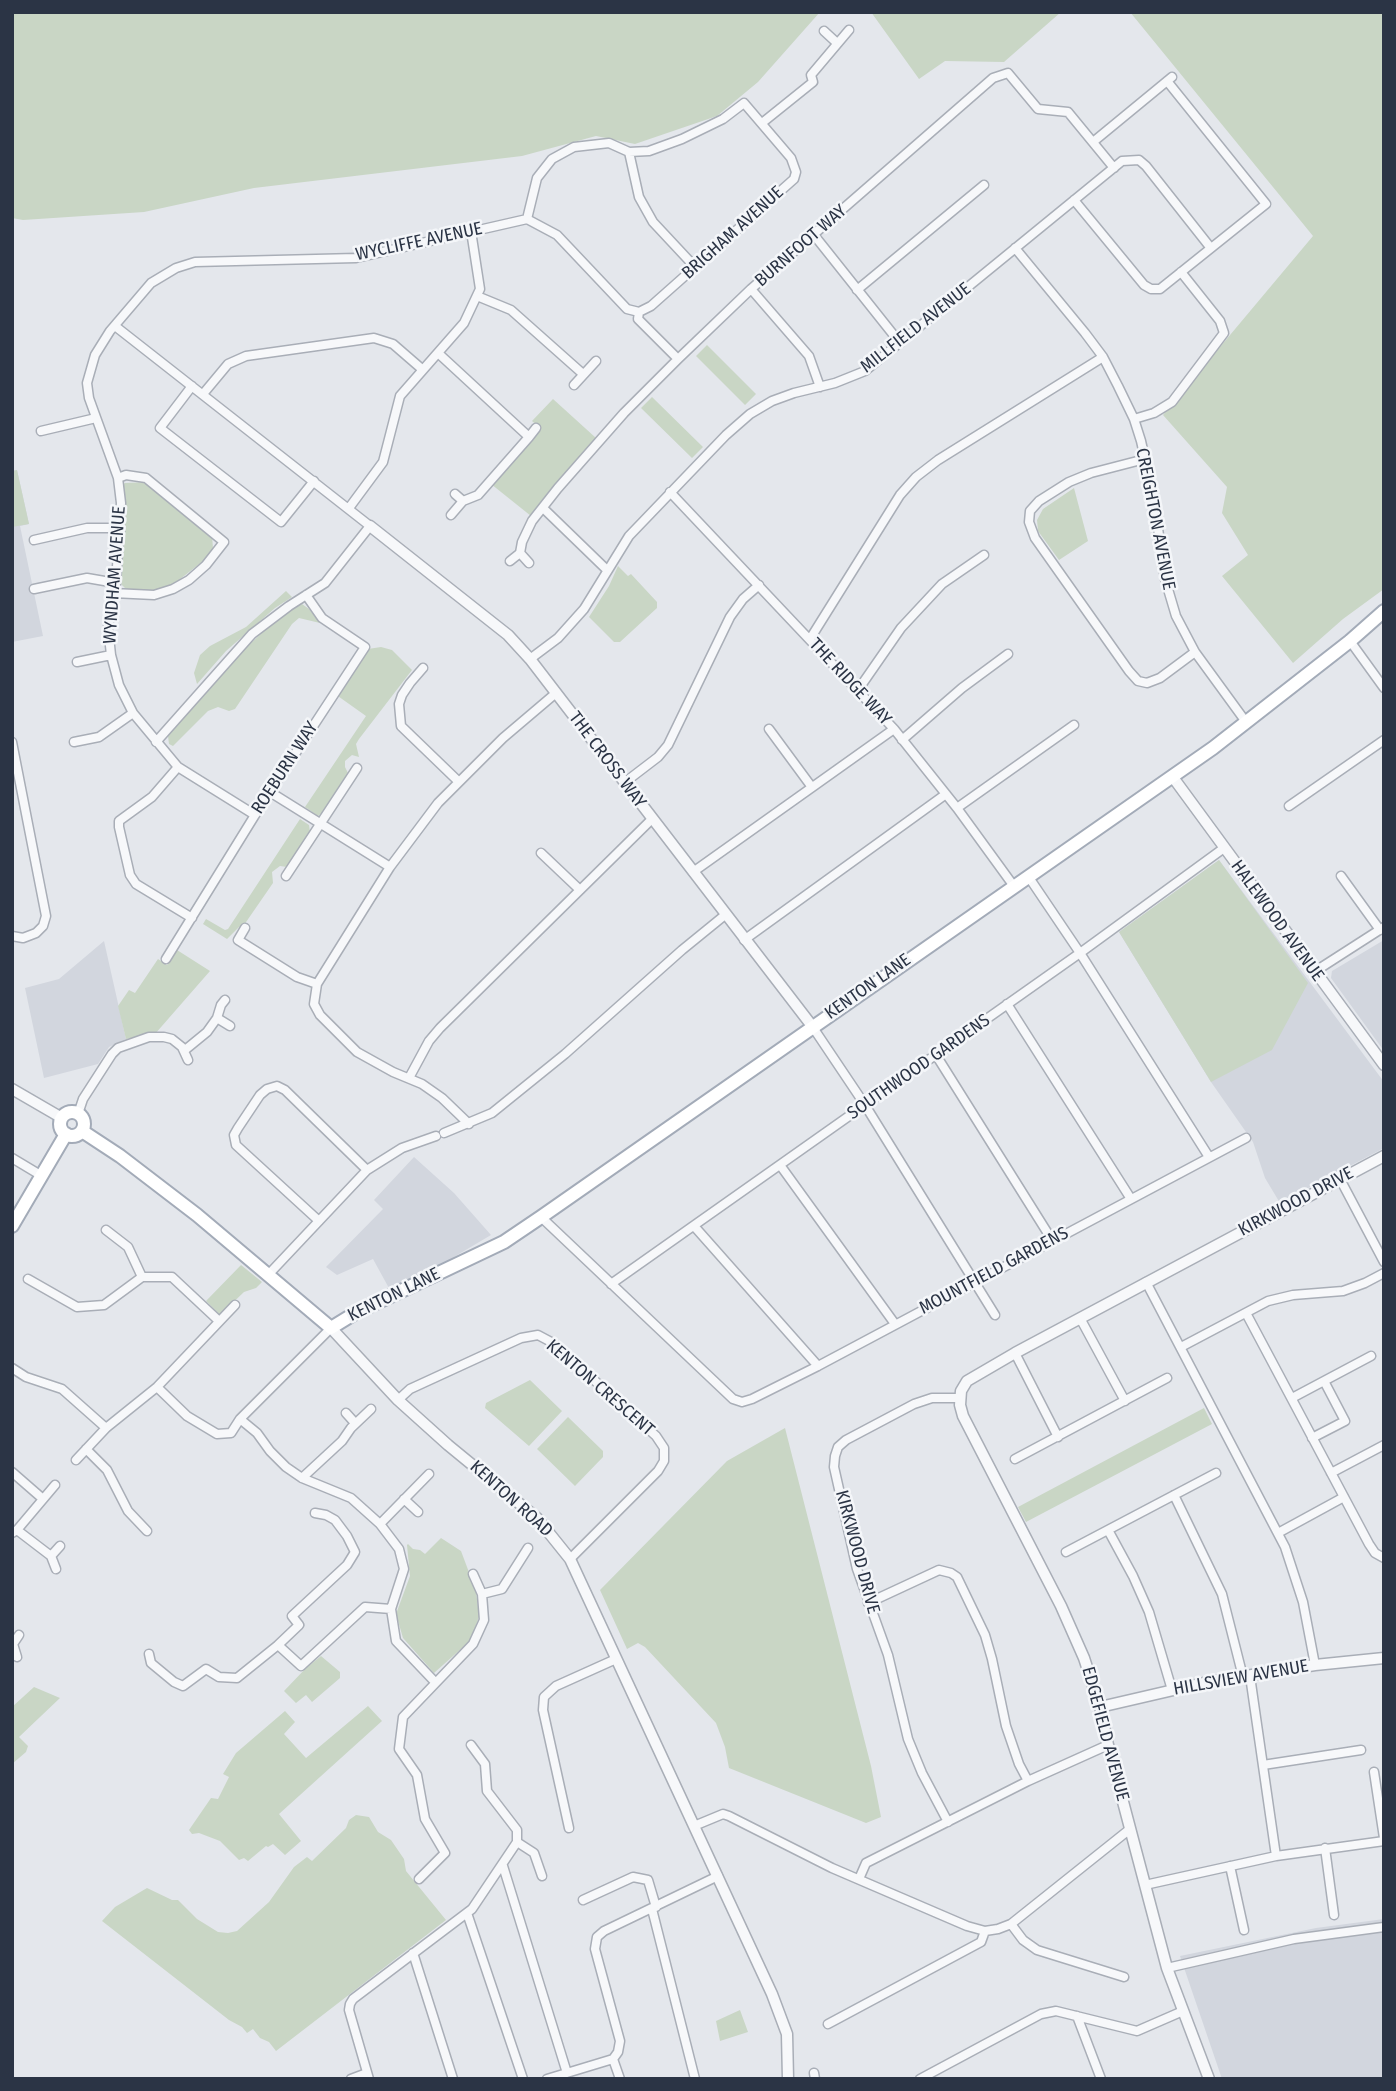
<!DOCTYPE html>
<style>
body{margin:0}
#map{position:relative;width:1396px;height:2091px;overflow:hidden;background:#e4e7ec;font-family:"Fira Sans Condensed",sans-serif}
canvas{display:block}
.frame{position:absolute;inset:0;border:14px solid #2b3445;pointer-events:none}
</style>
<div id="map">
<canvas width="1396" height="2091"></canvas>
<div class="frame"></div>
</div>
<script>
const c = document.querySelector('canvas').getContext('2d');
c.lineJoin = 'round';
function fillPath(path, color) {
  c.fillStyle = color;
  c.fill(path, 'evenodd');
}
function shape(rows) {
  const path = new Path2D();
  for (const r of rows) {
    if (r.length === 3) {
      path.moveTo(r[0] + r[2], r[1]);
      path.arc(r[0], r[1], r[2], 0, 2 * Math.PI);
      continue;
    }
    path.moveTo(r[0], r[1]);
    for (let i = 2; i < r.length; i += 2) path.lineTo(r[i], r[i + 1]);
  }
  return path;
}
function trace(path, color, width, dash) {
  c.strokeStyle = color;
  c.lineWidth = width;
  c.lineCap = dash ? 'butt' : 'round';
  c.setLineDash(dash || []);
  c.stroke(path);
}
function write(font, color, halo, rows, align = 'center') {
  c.font = font + ' "Fira Sans Condensed",sans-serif';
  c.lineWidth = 5;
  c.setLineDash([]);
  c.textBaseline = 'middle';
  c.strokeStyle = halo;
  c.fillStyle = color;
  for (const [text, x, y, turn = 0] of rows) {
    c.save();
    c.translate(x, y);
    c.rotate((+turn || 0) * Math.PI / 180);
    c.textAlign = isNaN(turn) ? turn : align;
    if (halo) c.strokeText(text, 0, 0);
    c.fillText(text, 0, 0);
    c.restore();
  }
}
fillPath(shape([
 [17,470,29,524,20,526,43,636,12,642,12,471],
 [1219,860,1384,1082,1384,1148,1280,1203,1265,1178,1253,1142,1211,1082,1119,932],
 [1384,940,1384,1051,1331,978,1332,971],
 [104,941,126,1039,109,1047,98,1064,44,1078,25,988,59,979],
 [414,1157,454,1193,491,1235,437,1267,390,1290,373,1259,337,1275,326,1267,383,1209,374,1200],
 [1384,1919,1384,2079,1222,2079,1180,1956,1316,1928]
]), '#d2d6de');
fillPath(shape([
 [12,12,820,12,758,82,717,116,635,144,596,136,522,156,254,188,144,212,23,220,12,218],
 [871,12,1061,12,1004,62,945,61,919,79],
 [1130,12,1384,12,1384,589,1343,619,1293,663,1222,576,1248,555,1222,513,1227,487,1163,415,1313,236],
 [707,345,756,394,745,405,696,356],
 [652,397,703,447,692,458,641,408],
 [553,399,596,438,531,516,491,484,540,428,532,421],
 [17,470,29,524,12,527,12,471],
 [148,482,212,535,213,549,207,558,175,583,153,591,127,590,120,583,125,525,122,485,125,483],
 [1074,488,1088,541,1059,560,1038,531,1037,520,1043,509],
 [618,566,628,576,631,574,657,602,657,608,620,642,614,642,589,617,609,586],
 [286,591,292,597,275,608,226,651,197,684,194,673,200,655,210,646,246,627],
 [302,604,309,609,320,623,299,618,292,624,235,709,229,711,218,707,208,711,173,746,169,744,168,736,238,655,278,618],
 [381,647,392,650,412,670,359,739,356,744,359,757,352,755,345,761,345,767,349,775,323,812,318,816,305,807,366,716,335,694,364,653,368,649],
 [300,819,309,825,310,832,287,867,280,866,272,872,273,883,244,925,239,927,227,939,203,924,206,919,225,930,228,929],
 [1219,860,1308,983,1272,1050,1211,1082,1119,932],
 [177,950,210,971,155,1034,126,1039,118,1006,129,990,135,993,158,959,167,965],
 [241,1265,262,1282,256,1288,244,1292,220,1315,206,1301],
 [530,1380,562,1411,529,1446,485,1408,486,1403],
 [1204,1408,1212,1424,1026,1522,1018,1507],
 [568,1417,603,1451,603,1457,575,1486,537,1449],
 [785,1428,871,1766,881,1817,866,1823,729,1768,725,1747,716,1723,645,1647,638,1643,627,1649,600,1590,727,1461],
 [441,1538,461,1551,476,1591,479,1617,470,1641,434,1673,403,1638,396,1614,410,1576,407,1545,408,1544,413,1549,420,1550,425,1554],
 [321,1656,340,1672,340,1678,312,1702,306,1695,296,1703,284,1691,306,1668],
 [34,1687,60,1698,19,1737,28,1746,26,1752,12,1764,12,1707],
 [368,1706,382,1721,279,1814,301,1841,285,1855,273,1844,268,1847,266,1846,248,1861,244,1858,239,1860,220,1841,199,1833,192,1834,189,1830,211,1798,218,1799,229,1777,223,1774,236,1753,285,1711,295,1722,284,1734,306,1758],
 [356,1815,369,1817,378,1832,391,1840,404,1859,406,1871,446,1920,276,2051,269,2042,260,2038,253,2029,247,2033,242,2027,229,2020,102,1921,115,1907,147,1888,172,1900,178,1900,197,1919,218,1932,228,1933,237,1931,269,1902,294,1867,307,1857,312,1861,346,1828,349,1820],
 [740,2010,748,2032,720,2041,716,2021]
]), '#c9d6c5');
const minor = shape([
 [824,31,837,43],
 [762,123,813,82,811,75,849,30],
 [1093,142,1172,77],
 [1074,200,1144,285,1151,289,1160,289,1266,204,1167,81],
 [527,219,537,178,552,159,574,147,609,143,629,152,639,197,653,222,695,267],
 [814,235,900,343],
 [1015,248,1085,333,1103,357,1118,386,1134,419,1141,441,1154,499,1165,579,1176,616,1195,652,1246,722],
 [751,289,809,356,820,387],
 [857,290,984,185],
 [477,296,511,310,583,374],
 [639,312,638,319,678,359],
 [115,326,370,526,325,583,289,606,252,634,156,742],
 [438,353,529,437,478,495,463,501],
 [574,385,596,361],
 [192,386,160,428,281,522,314,481],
 [203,394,228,364,246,356,374,338,393,344,423,370],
 [1134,419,1154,413,1172,402,1224,333,1220,321,1181,272],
 [41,431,96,418],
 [529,437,536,428],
 [1145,459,1091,473,1069,482,1039,501,1030,511,1029,522,1035,538,1129,671,1138,681,1147,683,1160,678,1195,652],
 [670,492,894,729,957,808,1013,885],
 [349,508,383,462,400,396,464,323,480,289,471,231],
 [543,508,607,570],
 [451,515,463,501,455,494],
 [34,540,87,528,110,528,120,531],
 [520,553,522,542,532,521,558,488,624,413,678,359,751,289,993,78,1008,73,1038,109,1068,112,1114,168],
 [510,561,520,553,529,563],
 [34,589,87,578,116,583],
 [113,593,154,595,173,589,189,580,206,565,224,542,146,478,126,475,118,478],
 [810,639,900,495,916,477,938,460,1103,357],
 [1350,641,1384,688],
 [530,659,558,638,584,609,629,536,726,435,750,414,772,401,794,393,835,383,865,371,1122,161,1139,160,1146,166,1210,247],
 [77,662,111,655],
 [423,668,410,683,402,695,399,704,401,726,458,781],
 [858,690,901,628,942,584,984,555],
 [769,729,811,786],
 [902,740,962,688,1008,654],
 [12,742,46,916,43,926,36,933,23,938,12,936],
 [74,742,99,737,133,713],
 [178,767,152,797,119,821,119,827,130,875,136,884,192,918],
 [624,783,658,757,668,745,730,617,743,599,759,585],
 [270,792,390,867],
 [1289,806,1384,740],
 [957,808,1074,725],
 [255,815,178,767,133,713,119,685,111,655,108,627,116,583,121,503,118,478,89,398,87,383,95,355,110,331,151,283,176,268,195,262,356,258,527,219,557,235,627,309,639,312,651,306,695,267,794,179,796,172,791,158,744,103,723,119,682,139,649,151,629,152],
 [541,853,580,890],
 [693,872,894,729],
 [286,876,357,768],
 [1028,876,1080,953,1209,1157],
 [1341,876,1380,930],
 [245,928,238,940,297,977,317,984,314,1004,320,1015,357,1052,393,1072,422,1084,442,1098,469,1124],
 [744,940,946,794],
 [166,959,255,815,365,647,322,618,306,595],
 [1314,972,1384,927],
 [317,984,390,867,438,803,503,738,556,693],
 [225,1000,221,1005,217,1018,230,1026],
 [1007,1004,1131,1199],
 [812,1026,865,1105,995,1315],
 [185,1050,207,1032,217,1018],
 [936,1055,1052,1240],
 [409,1078,429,1041,440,1028,652,819],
 [78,1114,83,1099,112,1054,118,1048,149,1037,164,1037,172,1039,182,1047,188,1060],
 [444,1133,492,1113,565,1054,682,950,725,915],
 [12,1158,42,1176],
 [780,1165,895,1324],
 [1340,1179,1384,1262],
 [541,1217,733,1399,742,1402,752,1399,818,1366,1246,1138],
 [319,1221,236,1145,234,1135,238,1128,260,1095,267,1089,277,1086,285,1090,367,1170],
 [694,1226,818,1366],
 [106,1230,128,1247,142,1277],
 [268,1275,367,1170,402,1148,436,1136],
 [28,1279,77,1307,104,1305,142,1277,172,1277,219,1321],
 [1146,1282,1285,1547,1303,1602,1315,1665],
 [611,1284,1080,953,1224,848],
 [1246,1313,1369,1544,1375,1553,1384,1558],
 [1080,1318,1125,1401],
 [1181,1347,1268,1301,1293,1295,1343,1291,1365,1283,1384,1273],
 [1015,1353,1058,1437],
 [12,1368,26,1377,62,1389,106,1428],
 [157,1387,187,1416,217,1434,231,1433,240,1419,331,1328],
 [1292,1398,1371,1356],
 [398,1400,410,1389,521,1338,538,1335,553,1343,656,1436,664,1448,664,1461,658,1471,570,1559],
 [346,1413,355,1423],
 [240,1419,257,1433,270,1451,286,1467,302,1478,351,1498,380,1524,399,1549,404,1569,391,1609,396,1641,435,1682],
 [1312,1438,1345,1421,1324,1381],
 [86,1449,107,1470,128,1511,147,1531],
 [1015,1459,1167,1378],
 [76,1460,106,1428,157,1387,235,1305],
 [12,1472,43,1499],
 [1331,1473,1384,1445],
 [302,1478,342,1441,351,1428,371,1409],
 [1174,1495,1222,1594,1243,1677],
 [404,1499,418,1512],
 [315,1513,326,1515,335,1520,347,1536,355,1552,347,1565,292,1616,299,1625,278,1645,301,1666,365,1607,391,1609],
 [380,1524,429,1474],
 [17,1530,51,1556],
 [1108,1530,1133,1576,1149,1612,1172,1690],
 [12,1533,17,1530,55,1485],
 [1278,1533,1344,1497],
 [1066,1552,1216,1473],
 [56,1569,51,1556,60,1546],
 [482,1594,502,1589,528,1548],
 [868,1603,939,1570,951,1573,957,1577,985,1635,992,1659,1006,1726,1019,1764,1028,1781],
 [149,1654,151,1663,174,1682,183,1686,206,1669,219,1677,237,1678,278,1645],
 [17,1657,13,1644,19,1635],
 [1250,1676,1276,1856],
 [471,1745,485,1764,487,1791,517,1830,517,1842],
 [1263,1765,1361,1750],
 [1374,1772,1384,1838],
 [948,1822,922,1773,908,1739,888,1655,857,1569,834,1467,835,1456,838,1447,846,1440,914,1404,932,1398,960,1398],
 [694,1826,723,1814,729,1816,832,1868,967,1926,985,1931,998,1929,1011,1924,1130,1829],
 [569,1828,543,1710,544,1697,556,1686,616,1659],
 [517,1842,534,1853,542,1876],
 [1325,1848,1334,1915],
 [503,1866,567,2073],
 [1230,1866,1244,1930],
 [419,1879,445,1853,425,1819,417,1775,399,1749,403,1717,473,1644,484,1620,482,1594,473,1574],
 [859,1879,866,1863,1028,1781,1108,1745],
 [1145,1885,1276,1856,1384,1841],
 [583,1900,633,1877,648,1880,656,1907],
 [652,1909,695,2079],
 [467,1913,523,2079],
 [1011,1924,1023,1940,1037,1950,1124,1977],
 [413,1953,453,2079],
 [1167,1968,1294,1939,1384,1927],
 [1077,2016,1101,2079],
 [828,2024,981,1942,985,1931],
 [814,2073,815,2079],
 [351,2079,367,2073],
 [369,2079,349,2010,350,2004,353,1999,472,1909,517,1842],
 [547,2079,613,2059],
 [620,2079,613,2059,618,2052,620,2041,595,1949,597,1937,604,1931,718,1876],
 [920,2079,1041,2014,1056,2011,1137,2031,1183,2011]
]);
const tertiary = shape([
 [370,526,508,635,530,659,812,1026],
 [1172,776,1384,1065],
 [12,1089,62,1118],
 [331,1328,398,1400,448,1445,537,1518,570,1559,772,1994,787,2034,788,2079],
 [1100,1707,1208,1682,1315,1665,1384,1658],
 [1209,2079,1167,1968,1108,1745,1100,1707,1084,1658,1061,1606,963,1416,960,1405,961,1391,967,1381,1015,1353,1384,1156]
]);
const primary = shape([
 [72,1124,12],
 [82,1131,120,1156,197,1215,331,1328,357,1312,504,1242,541,1217,1213,748,1350,641,1384,611],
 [12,1226,66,1134]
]);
trace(minor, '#a9aeb7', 11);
trace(tertiary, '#a9aeb7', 13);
trace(primary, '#a3abb8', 16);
trace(minor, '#f7f8fa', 8);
trace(tertiary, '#f7f8fa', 10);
trace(primary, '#fff', 12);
write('18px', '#2b3445', '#f4f6f9', [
 ["BRIGHAM AVENUE",733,233,-42],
 ["WYCLIFFE AVENUE",419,242,-12],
 ["BURNFOOT WAY",801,246,-41],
 ["MILLFIELD AVENUE",916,328,-38],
 ["CREIGHTON AVENUE",1155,519,79],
 ["WYNDHAM AVENUE",115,575,-86],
 ["THE RIDGE WAY",850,682,47],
 ["THE CROSS WAY",607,760,53],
 ["ROEBURN WAY",285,768,-57],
 ["HALEWOOD AVENUE",1277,921,54],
 ["KENTON LANE",868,987,-35],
 ["SOUTHWOOD GARDENS",919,1067,-35],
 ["KIRKWOOD DRIVE",1296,1202,-28],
 ["MOUNTFIELD GARDENS",994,1271,-28],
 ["KENTON LANE",394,1295,-26],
 ["KENTON CRESCENT",600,1388,41],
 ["KENTON ROAD",511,1499,42],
 ["KIRKWOOD DRIVE",857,1552,75],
 ["HILLSVIEW AVENUE",1241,1678,-10],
 ["EDGEFIELD AVENUE",1105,1734,75]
]);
</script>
